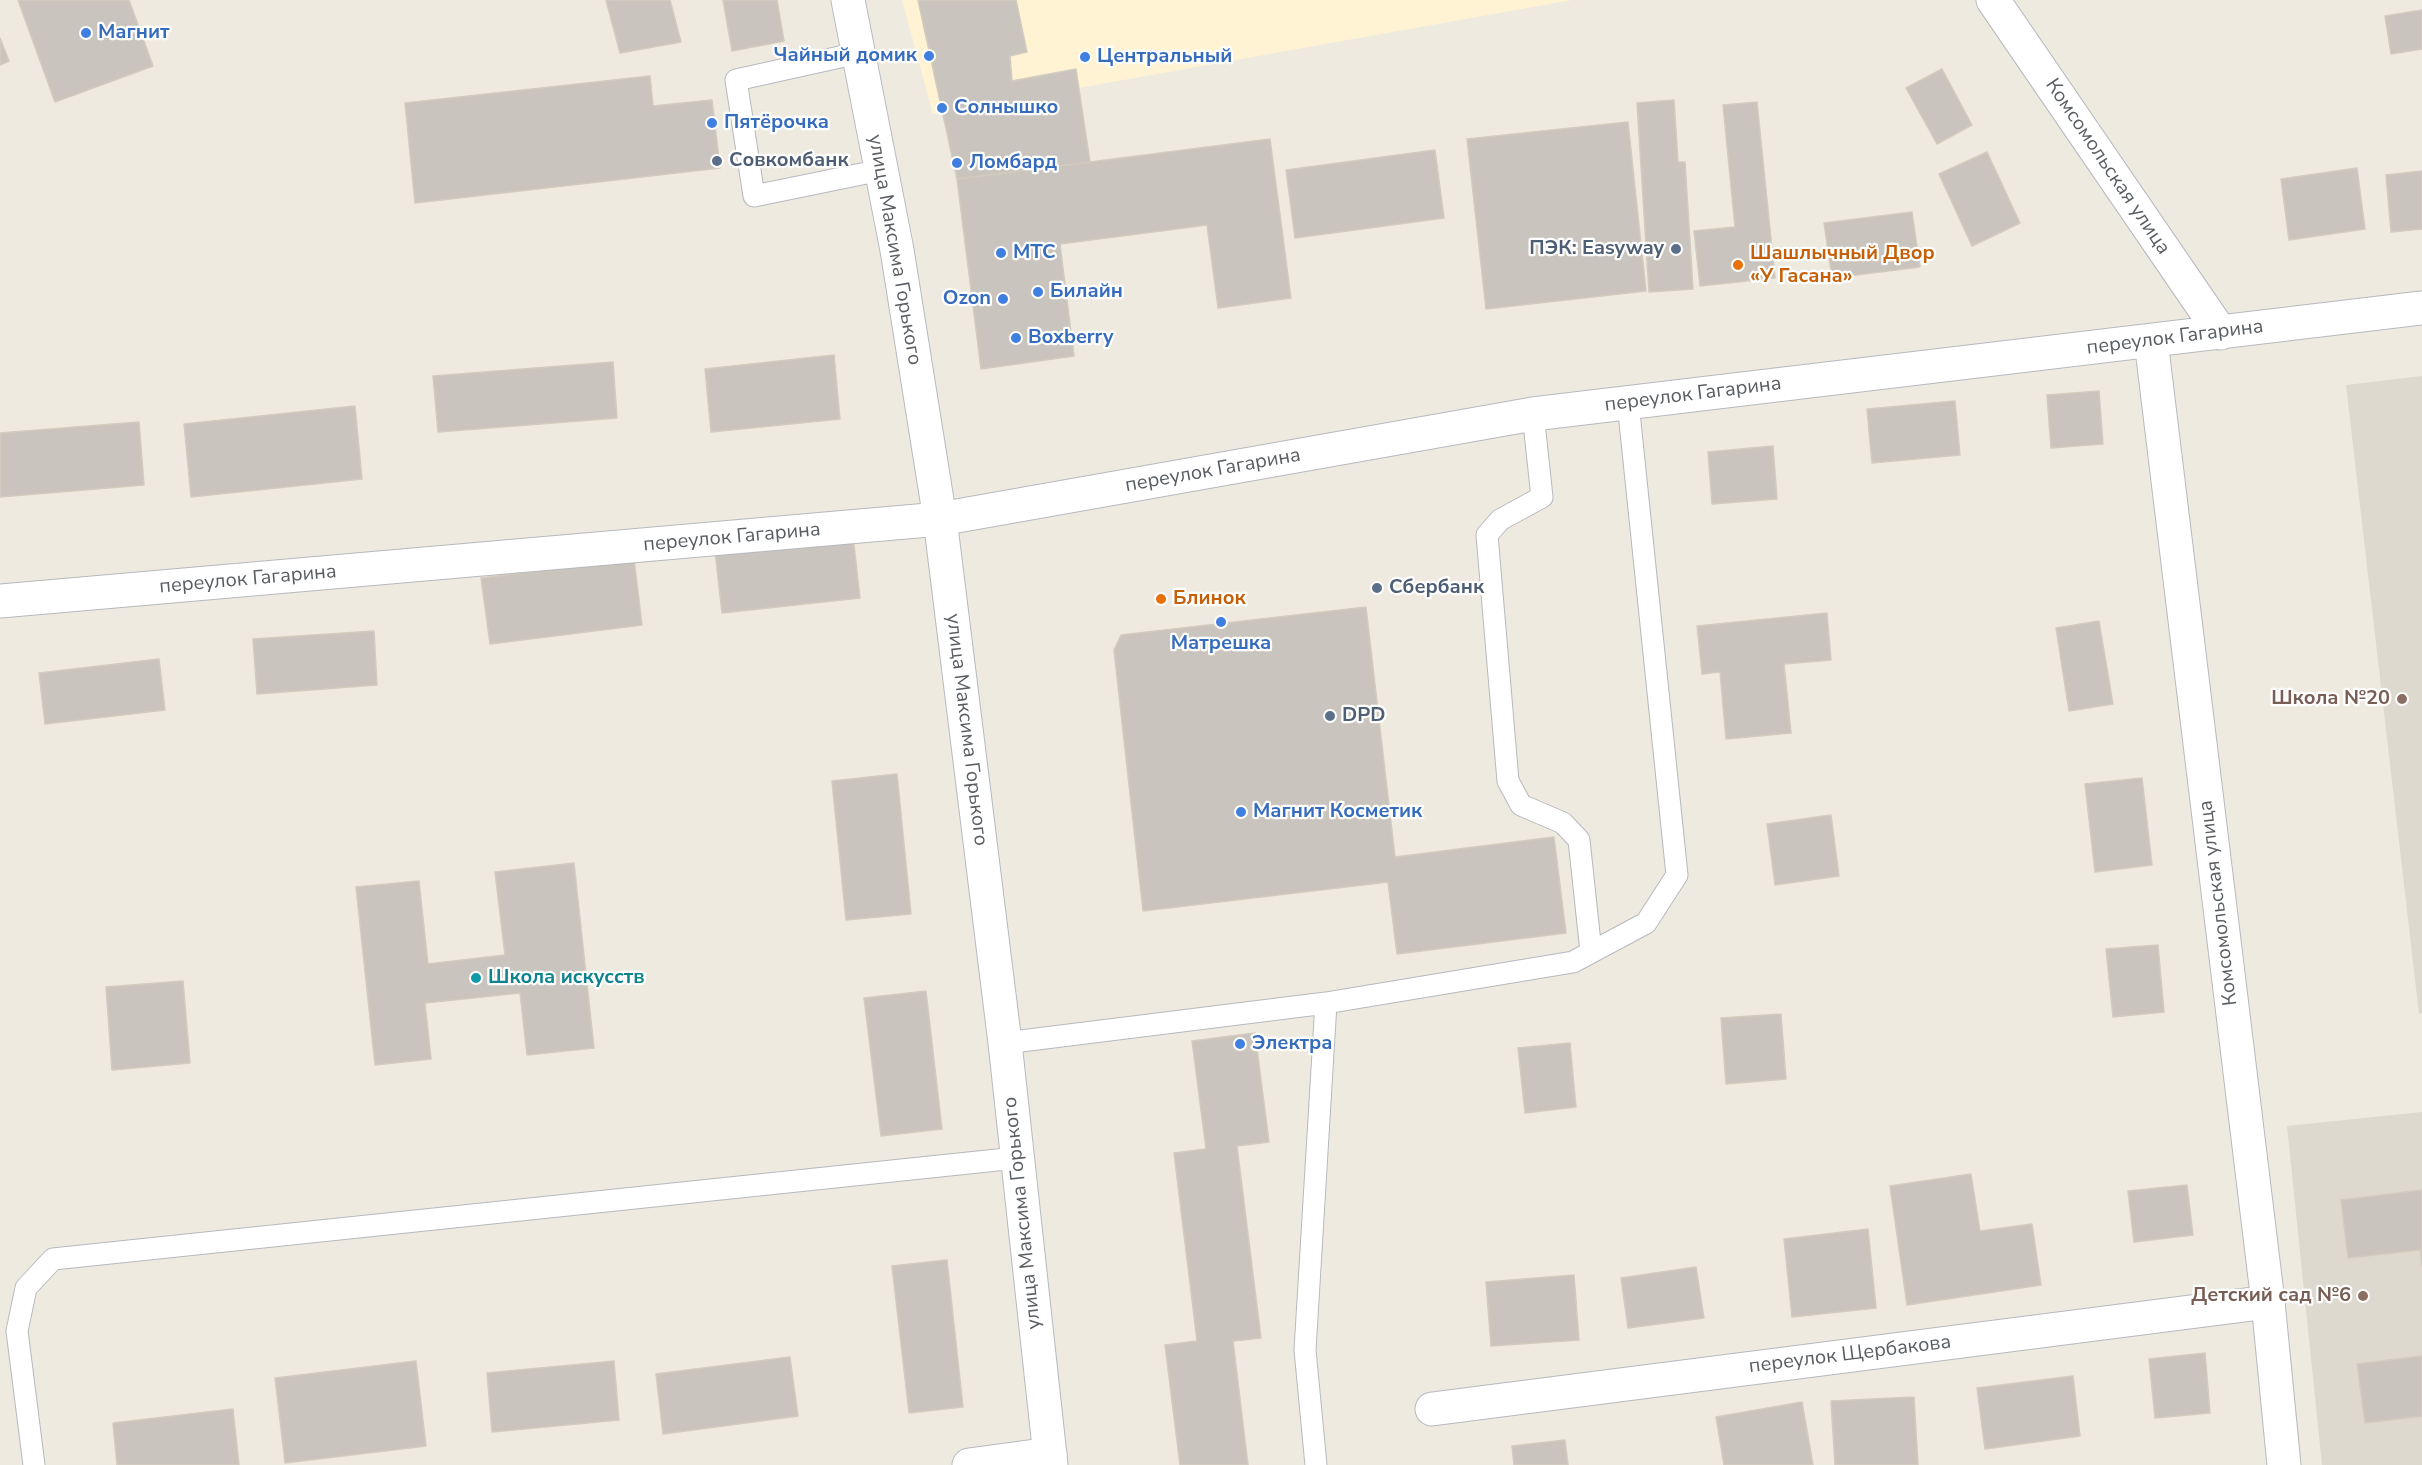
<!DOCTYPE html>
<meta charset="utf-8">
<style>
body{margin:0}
canvas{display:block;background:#eeeae0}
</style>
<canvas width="2422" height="1465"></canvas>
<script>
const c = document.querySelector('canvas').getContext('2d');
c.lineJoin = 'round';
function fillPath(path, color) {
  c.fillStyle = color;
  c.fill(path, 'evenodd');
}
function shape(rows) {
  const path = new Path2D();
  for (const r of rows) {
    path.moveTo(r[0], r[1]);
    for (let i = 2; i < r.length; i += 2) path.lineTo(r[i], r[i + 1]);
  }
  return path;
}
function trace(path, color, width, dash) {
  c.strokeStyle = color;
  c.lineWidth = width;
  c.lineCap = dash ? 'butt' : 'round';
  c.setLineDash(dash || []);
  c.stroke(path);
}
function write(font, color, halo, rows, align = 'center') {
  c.font = font + ' "Nunito Sans",sans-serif';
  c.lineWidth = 4.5;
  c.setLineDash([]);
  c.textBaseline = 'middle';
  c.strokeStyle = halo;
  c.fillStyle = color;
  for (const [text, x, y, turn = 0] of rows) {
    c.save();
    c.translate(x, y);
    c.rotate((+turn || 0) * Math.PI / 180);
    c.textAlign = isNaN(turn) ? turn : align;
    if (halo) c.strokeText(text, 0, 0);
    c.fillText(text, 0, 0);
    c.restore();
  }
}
fillPath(shape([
 [902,0,1572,0,933,114]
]), '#fff3d4');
fillPath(shape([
 [2422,376,2422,1013,2419,1014,2346,385],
 [2422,1112,2422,1465,2322,1465,2287,1126]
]), '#ddd9cf');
const building = shape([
 [18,0,129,0,153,66,55,102,18,0],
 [606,0,670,0,681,42,620,53,606,0],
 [723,0,777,0,784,41,732,51,723,0],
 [918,0,1016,0,1027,52,1010,56,1012,81,1076,69,1090,162,957,179,918,0],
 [2422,10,2422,49,2391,54,2385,16,2422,10],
 [0,38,9,61,0,65,0,38],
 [1942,69,1972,125,1937,144,1906,88,1942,69],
 [650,76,653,106,712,100,720,168,415,203,405,103,650,76],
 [1674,100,1678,162,1685,162,1693,289,1649,292,1637,103,1674,100],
 [1757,102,1775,278,1700,286,1694,231,1735,227,1723,105,1757,102],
 [1628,122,1646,291,1486,309,1467,139,1628,122],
 [1270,139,1291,298,1218,308,1207,225,1060,244,1074,356,981,369,957,179,1270,139],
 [1435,150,1444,218,1295,238,1286,170,1435,150],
 [1987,152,2020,223,1972,246,1939,174,1987,152],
 [2357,168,2365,229,2289,240,2281,179,2357,168],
 [2422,171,2422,229,2391,232,2386,175,2422,171],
 [1912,212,1920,267,1832,278,1824,223,1912,212],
 [834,355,840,419,711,432,705,369,834,355],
 [613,362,617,418,438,432,433,376,613,362],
 [2099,391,2103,444,2051,448,2047,395,2099,391],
 [1955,401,1960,455,1872,463,1867,409,1955,401],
 [355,406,362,479,191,497,184,424,355,406],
 [139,422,144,485,0,497,0,433,139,422],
 [1773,446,1777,499,1712,504,1708,452,1773,446],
 [853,536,860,598,722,613,715,551,853,536],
 [634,559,642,625,490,644,481,578,634,559],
 [1366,607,1395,857,1554,837,1566,933,1397,954,1388,882,1143,911,1114,650,1121,635,1366,607],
 [1827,613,1831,660,1784,664,1791,733,1726,739,1720,672,1702,674,1697,626,1827,613],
 [2099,621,2113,704,2069,711,2056,628,2099,621],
 [374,631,377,685,257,694,253,639,374,631],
 [159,659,165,710,45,724,39,673,159,659],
 [897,774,911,914,846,920,832,781,897,774],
 [2142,778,2152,865,2095,872,2085,784,2142,778],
 [1831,815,1839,876,1775,885,1767,824,1831,815],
 [574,863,594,1048,527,1055,520,993,425,1003,431,1059,375,1065,356,887,419,881,428,964,505,955,495,872,574,863],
 [2158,945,2164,1012,2113,1017,2106,949,2158,945],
 [183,981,190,1063,112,1070,106,987,183,981],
 [926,991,942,1129,881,1136,864,998,926,991],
 [1781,1014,1786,1079,1726,1084,1721,1018,1781,1014],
 [1255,1033,1269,1142,1237,1146,1261,1338,1233,1341,1248,1465,1180,1465,1165,1345,1197,1341,1174,1153,1206,1149,1192,1041,1255,1033],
 [1570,1043,1576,1107,1525,1113,1518,1048,1570,1043],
 [1971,1174,1980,1231,2032,1224,2041,1285,1907,1305,1890,1186,1971,1174],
 [2187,1185,2193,1235,2134,1242,2128,1191,2187,1185],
 [2422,1190,2422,1266,2420,1250,2348,1258,2341,1200,2422,1190],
 [1868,1229,1876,1308,1792,1317,1784,1239,1868,1229],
 [947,1260,963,1407,909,1413,892,1266,947,1260],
 [1696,1267,1704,1318,1628,1328,1621,1278,1696,1267],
 [1574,1275,1579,1340,1491,1346,1486,1282,1574,1275],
 [2205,1353,2210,1413,2155,1418,2149,1359,2205,1353],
 [2422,1356,2422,1416,2365,1423,2357,1364,2422,1356],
 [790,1357,798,1416,663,1434,656,1374,790,1357],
 [416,1361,426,1446,285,1463,275,1378,416,1361],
 [614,1361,619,1420,492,1432,487,1373,614,1361],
 [2073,1376,2080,1436,1985,1449,1977,1388,2073,1376],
 [1914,1397,1918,1465,1835,1465,1831,1401,1914,1397],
 [1802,1402,1813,1465,1724,1465,1716,1417,1802,1402],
 [233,1409,239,1465,117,1465,113,1423,233,1409],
 [1565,1440,1568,1465,1514,1465,1512,1446,1565,1440]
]);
fillPath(building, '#c9c4bd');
trace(building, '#d3cbbe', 1.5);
const lane = shape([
 [858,53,736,80,754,196,881,170],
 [1533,414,1542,497,1500,520,1487,535,1508,781,1521,805,1563,823,1579,840,1591,952],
 [1005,1043,1326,1003,1573,962,1646,923,1677,875,1628,403],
 [34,1465,17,1331,26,1288,53,1259,1016,1158],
 [1316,1465,1305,1350,1326,1003]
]);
const street = shape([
 [1993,0,2221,333],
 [2151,341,2268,1302,2284,1465],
 [0,601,940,519,1533,414,2422,308],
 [1432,1409,2268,1302],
 [969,1465,1050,1454]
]);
const secondary = shape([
 [848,0,897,250,940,519,1005,1043,1051,1465]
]);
trace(lane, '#b6b9be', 23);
trace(street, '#b6b9be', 35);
trace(secondary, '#b6bbc1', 35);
trace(lane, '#fff', 21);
trace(street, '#fff', 33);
trace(secondary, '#fff', 33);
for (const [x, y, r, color] of [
 [86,33,6,"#3f7fe0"],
 [929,56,6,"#3f7fe0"],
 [1085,57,6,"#3f7fe0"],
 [942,108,6,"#3f7fe0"],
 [712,123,6,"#3f7fe0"],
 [717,161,6,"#5c6f8a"],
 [957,163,6,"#3f7fe0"],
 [1676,249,6,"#5c6f8a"],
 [1001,253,6,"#3f7fe0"],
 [1738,265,6,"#e8710a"],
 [1038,292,6,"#3f7fe0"],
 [1003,299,6,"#3f7fe0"],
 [1016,338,6,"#3f7fe0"],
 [1377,588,6,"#5c6f8a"],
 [1161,599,6,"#e8710a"],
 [1221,622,6,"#3f7fe0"],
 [2402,699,6,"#8d6e63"],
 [1330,716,6,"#5c6f8a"],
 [1241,812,6,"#3f7fe0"],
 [476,978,6,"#0f9aa8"],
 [1240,1044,6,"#3f7fe0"],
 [2363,1296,6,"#8d6e63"]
]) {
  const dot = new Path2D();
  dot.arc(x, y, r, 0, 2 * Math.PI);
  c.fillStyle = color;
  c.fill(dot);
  trace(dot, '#fff', 2);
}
write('bold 20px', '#366cbe', '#fff', [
 ["Магнит",98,33],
 ["Чайный домик",917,56,"right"],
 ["Центральный",1097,57],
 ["Солнышко",954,108],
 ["Пятёрочка",724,123],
 ["Ломбард",969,163],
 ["МТС",1013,253],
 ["Билайн",1050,292],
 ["Ozon",991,299,"right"],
 ["Boxberry",1028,338],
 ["Матрешка",1221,644,"center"],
 ["Магнит Косметик",1253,812],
 ["Электра",1252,1044]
], 'left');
write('bold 20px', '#4e5e75', '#fff', [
 ["Совкомбанк",729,161],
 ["ПЭК: Easyway",1664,249,"right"],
 ["Сбербанк",1389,588],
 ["DPD",1342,716]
], 'left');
write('20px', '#595e63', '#fff', [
 ["Комсомольская улица",2107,167,56],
 ["улица Максима Горького",894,250,80],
 ["переулок Гагарина",2175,338,-7],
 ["переулок Гагарина",1693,395,-7],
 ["переулок Гагарина",1213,471,-10],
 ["переулок Гагарина",732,538,-5],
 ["переулок Гагарина",248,580,-5],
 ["улица Максима Горького",966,730,83],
 ["Комсомольская улица",2219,903,-97],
 ["улица Максима Горького",1023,1213,-96],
 ["переулок Щербакова",1850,1355,-7]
]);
write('bold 20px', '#c56008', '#fff', [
 ["Шашлычный Двор",1750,254],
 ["«У Гасана»",1750,277],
 ["Блинок",1173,599]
], 'left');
write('bold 20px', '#785e54', '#fff', [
 ["Школа №20",2390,699],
 ["Детский сад №6",2351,1296]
], 'right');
write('bold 20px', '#0d838f', '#fff', [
 ["Школа искусств",488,978]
], 'left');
</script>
